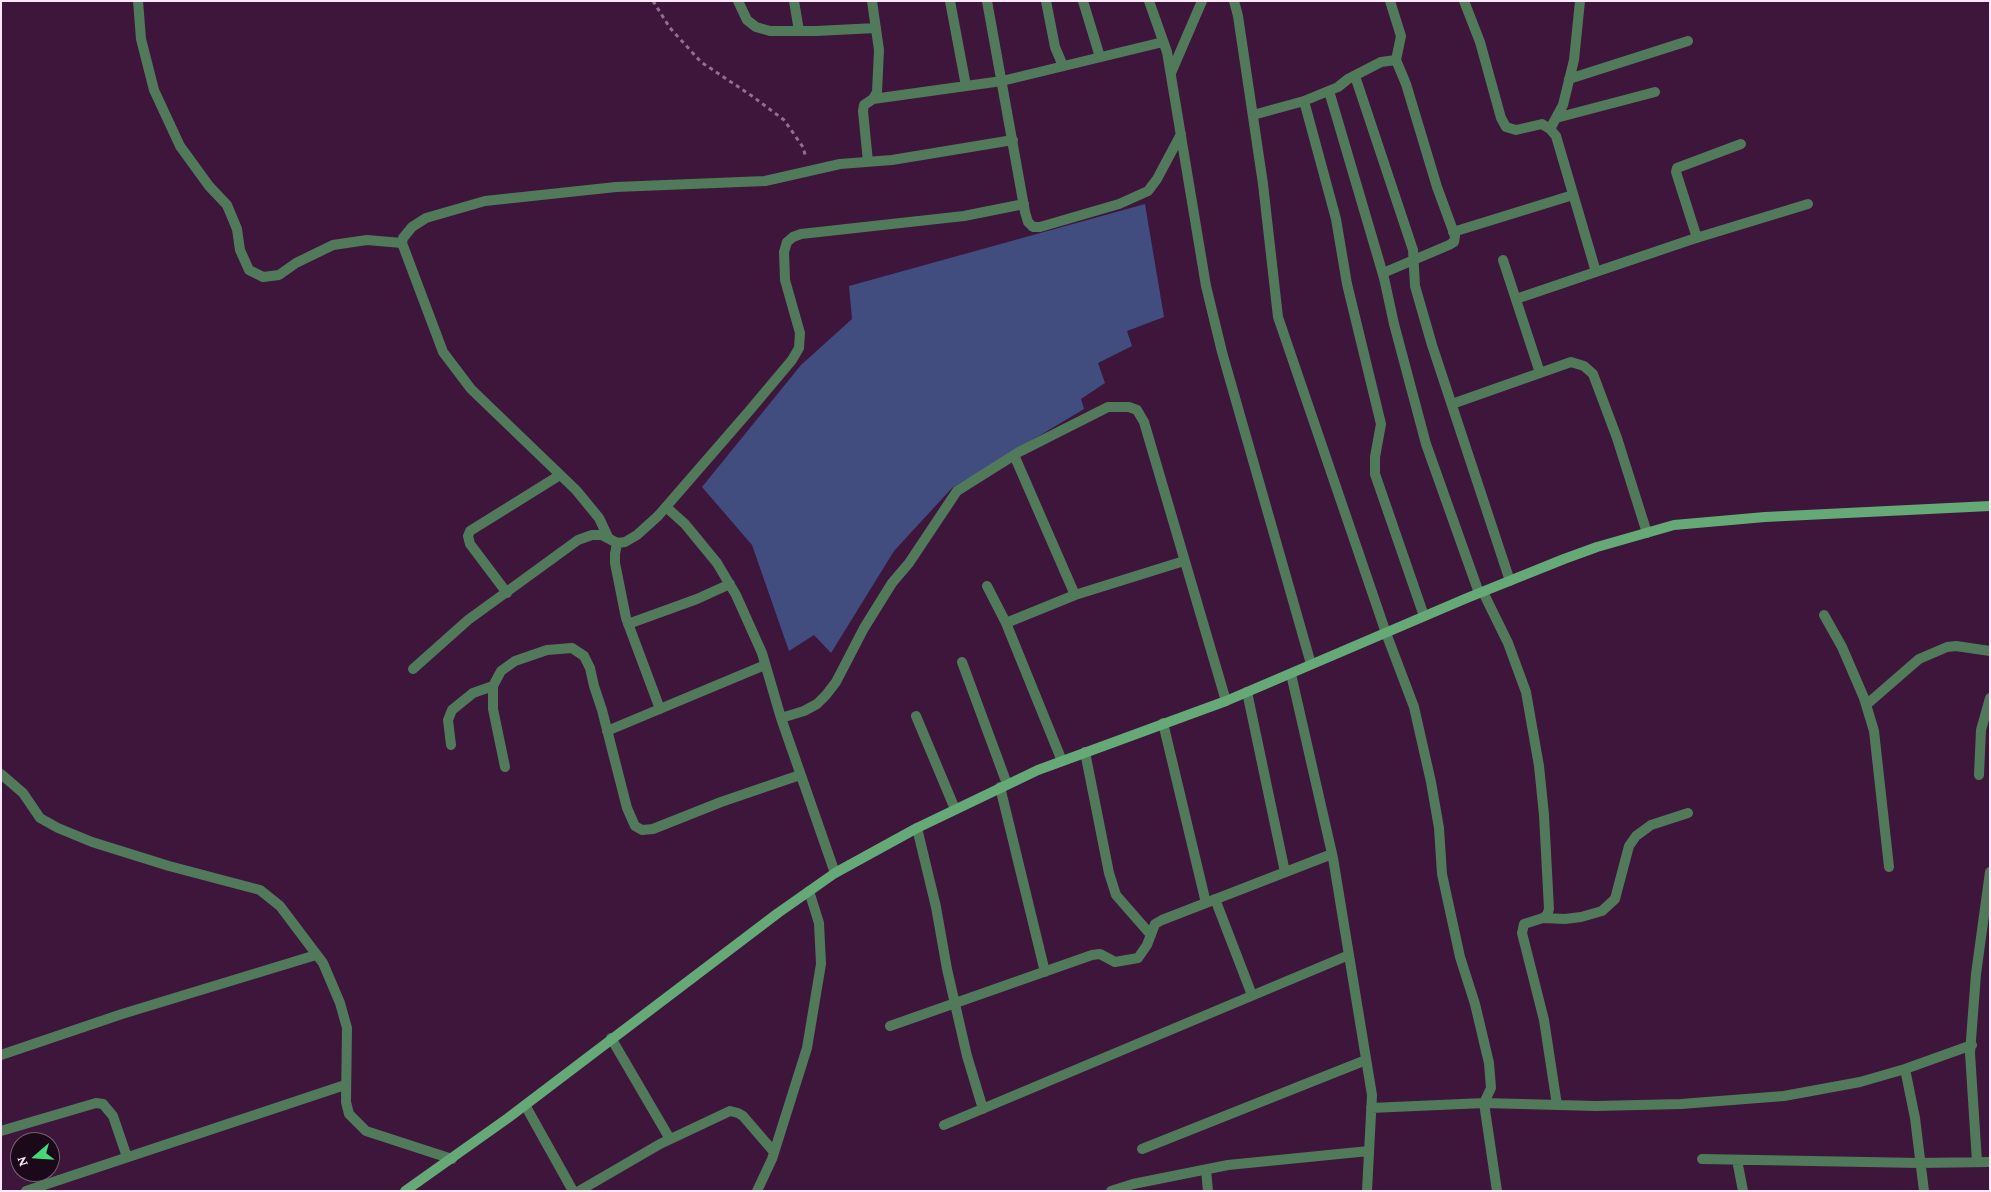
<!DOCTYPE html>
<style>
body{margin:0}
#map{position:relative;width:1991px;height:1192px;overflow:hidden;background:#3e153b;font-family:"Crimson Pro",serif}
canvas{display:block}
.frame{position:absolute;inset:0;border:2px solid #fde7f9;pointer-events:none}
.north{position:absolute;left:10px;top:1132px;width:50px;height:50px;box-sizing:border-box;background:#1b0919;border:1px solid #756273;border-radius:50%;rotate:251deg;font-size:14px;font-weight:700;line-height:20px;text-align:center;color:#fde7f9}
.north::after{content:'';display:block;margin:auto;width:18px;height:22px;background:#46d77a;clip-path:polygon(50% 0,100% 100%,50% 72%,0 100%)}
</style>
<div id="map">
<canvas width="1991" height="1192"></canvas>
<div class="frame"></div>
<div class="north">N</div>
</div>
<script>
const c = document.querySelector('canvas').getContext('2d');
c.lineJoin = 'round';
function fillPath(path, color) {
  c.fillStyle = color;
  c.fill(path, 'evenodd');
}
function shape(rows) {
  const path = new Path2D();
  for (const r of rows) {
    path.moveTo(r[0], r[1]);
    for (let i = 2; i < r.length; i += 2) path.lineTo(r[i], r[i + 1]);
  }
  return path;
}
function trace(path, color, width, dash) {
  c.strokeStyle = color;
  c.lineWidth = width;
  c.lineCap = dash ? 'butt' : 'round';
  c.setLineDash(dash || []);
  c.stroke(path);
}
fillPath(shape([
 [1145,204,1164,317,1127,331,1132,346,1098,363,1105,383,1081,399,1084,409,952,488,894,551,831,653,814,635,789,651,752,545,702,487,801,365,852,319,849,286]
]), '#404d7e');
trace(shape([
 [653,1,670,28,701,62,752,96,784,120,803,147,806,158]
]), '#90708d', 3, [4, 4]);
trace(shape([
 [138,1,141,39,154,90,180,146,209,186,227,205,237,229,240,250,249,270,263,277,279,275,296,263,333,245,367,240,402,243]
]), '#517a5b', 10);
trace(shape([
 [738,1,747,20,756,27,770,31,816,31,876,28],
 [794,1,799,31],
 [950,1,966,86],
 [987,1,1025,212,1028,222,1033,227,1040,227,1119,204,1148,191,1157,179,1181,134],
 [1046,1,1055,47,1063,66],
 [1083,1,1100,57],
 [1149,1,1167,52,1206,286,1222,352,1311,664],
 [1234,1,1238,16,1263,184,1278,317,1386,633,1414,707,1431,782,1439,828,1442,874,1460,957,1475,1004,1489,1063,1491,1088,1484,1103,1497,1191],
 [1390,1,1401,36,1396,60],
 [1464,1,1480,42,1501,118,1506,127,1516,130,1542,124,1550,129,1556,136,1596,272],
 [1171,73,1202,1],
 [1355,76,1413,250,1415,286,1432,345,1510,581],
 [1569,79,1688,41],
 [1329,91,1384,278,1394,324,1426,444,1479,593],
 [873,99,1002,81,1163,42],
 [1304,101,1336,219,1347,284,1381,424,1375,457,1375,474,1424,616],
 [1253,115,1304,101,1338,87,1348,79,1381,62,1396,60,1406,84,1437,187,1455,236,1454,242,1449,245,1383,273],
 [1556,118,1655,92],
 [1550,129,1563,105,1574,60,1580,1],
 [868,162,863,111,864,105,873,99,877,92,879,50,872,1],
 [1453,232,1573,195],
 [1697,238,1676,172,1677,168,1741,144],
 [1503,260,1540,373],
 [1516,299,1693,239,1808,204],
 [1452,404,1571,362,1584,366,1593,374,1617,438,1647,533],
 [1014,455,1075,595],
 [666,507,685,524,717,563,736,595,762,653,781,718],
 [608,537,599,518,576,490,471,389,443,352,402,243,403,238,412,227,426,218,485,201,616,187,765,181,840,164,892,160,1013,140],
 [617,543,615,554,615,563,626,618,660,709],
 [987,586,1006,623,1062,761],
 [1483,592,1508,643,1526,692,1539,766,1544,815,1549,909,1547,915,1543,918,1524,924,1522,933,1544,1020,1557,1105],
 [507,593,470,544,468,536,470,531,560,475],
 [1824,615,1842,647,1864,698,1874,731,1889,867],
 [1006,623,1075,595,1184,561],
 [628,624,697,599,730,584],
 [962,662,1007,784],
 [413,669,468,620,578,540,592,535,602,535,617,543,625,542,637,535,658,516,750,410,792,360,799,348,800,333,785,280,784,252,787,242,793,237,801,234,964,216,1024,204],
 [1291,674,1333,858,1372,1095,1367,1191],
 [1247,692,1285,872],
 [1866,705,1919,659,1947,647,1956,646,1990,651],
 [916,716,955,809],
 [1163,723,1206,903],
 [607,731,765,665],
 [451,745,448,720,452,710,473,693,493,686],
 [1085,752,1109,873,1116,895,1151,935],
 [505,767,493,709,493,686,501,671,515,661,547,650,572,648,584,656,590,668,594,686,602,710,627,808,635,826,642,830,653,829,721,802,800,775],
 [1,774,23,793,40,818,58,828,92,842,169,866,260,890,280,906,323,963,340,1003,347,1028,346,1102,349,1114,366,1131,452,1159],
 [1979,775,1981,730,1990,698],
 [1000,787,1045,972],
 [917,828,936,907,947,969,967,1056,983,1109],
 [835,873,781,718,804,711,817,704,826,695,836,682,864,628,892,583,909,563,957,491,1019,452,1108,407,1129,407,1137,410,1144,422,1226,701],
 [1215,899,1252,995],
 [1543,918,1565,919,1581,917,1602,911,1615,899,1629,846,1636,836,1651,825,1688,813],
 [890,1026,1092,955,1100,954,1115,962,1138,958,1147,945,1155,924,1162,920,1332,854],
 [611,1038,670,1139],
 [1,1055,122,1014,316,955],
 [1905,1069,1915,1118,1924,1191],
 [525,1105,573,1191],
 [1371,1108,1484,1103,1596,1106,1681,1104,1784,1096,1860,1082,1905,1069,1972,1045],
 [944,1125,1349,955],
 [1,1131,96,1103,103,1104,113,1116,127,1157],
 [1142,1149,1366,1060],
 [1702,1159,1920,1163,1990,1162],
 [1737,1160,1743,1191],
 [1977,1162,1970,1053,1976,974,1990,872],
 [1206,1170,1208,1191],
 [26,1191,345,1085],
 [579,1191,660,1144,730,1111,738,1113,743,1116,774,1152],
 [757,1191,772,1159,807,1048,821,964,819,923,809,891],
 [1111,1191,1133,1184,1228,1165,1369,1151]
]), '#517a5b', 10);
trace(shape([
 [405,1191,508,1118,778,913,835,873,917,828,1038,770,1226,701,1467,598,1564,559,1597,547,1674,525,1765,517,1990,506]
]), '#65a977', 10);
</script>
